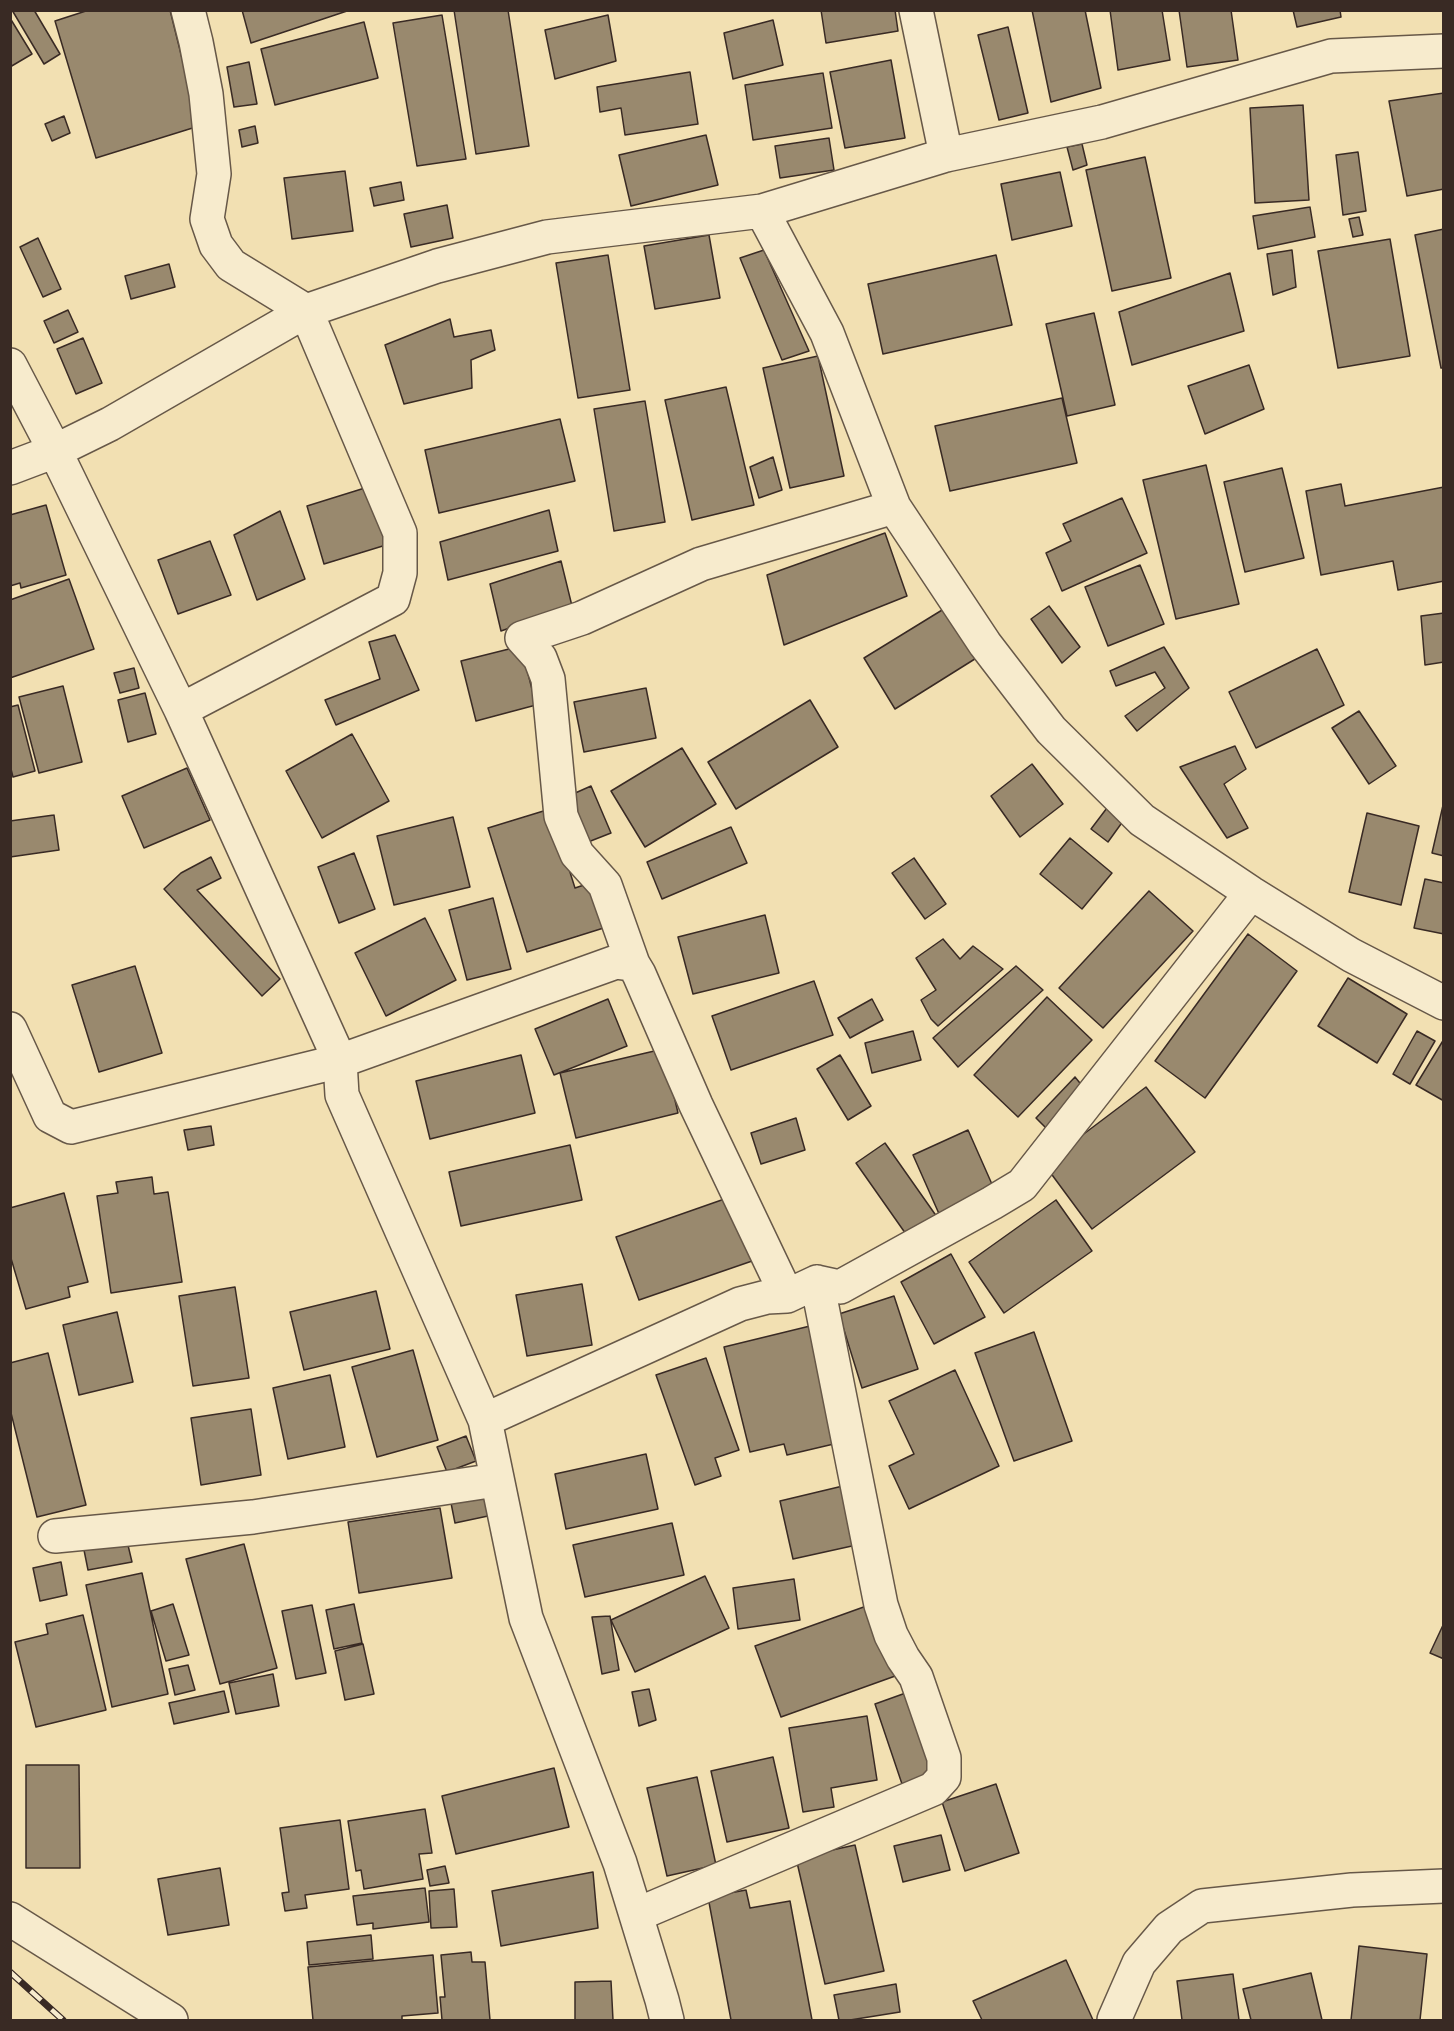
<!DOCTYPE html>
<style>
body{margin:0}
#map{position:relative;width:1454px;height:2031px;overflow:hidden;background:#f2e0b2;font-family:Alegreya,serif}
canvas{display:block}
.frame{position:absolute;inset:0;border:12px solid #392a24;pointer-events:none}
</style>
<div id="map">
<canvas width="1454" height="2031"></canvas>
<div class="frame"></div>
</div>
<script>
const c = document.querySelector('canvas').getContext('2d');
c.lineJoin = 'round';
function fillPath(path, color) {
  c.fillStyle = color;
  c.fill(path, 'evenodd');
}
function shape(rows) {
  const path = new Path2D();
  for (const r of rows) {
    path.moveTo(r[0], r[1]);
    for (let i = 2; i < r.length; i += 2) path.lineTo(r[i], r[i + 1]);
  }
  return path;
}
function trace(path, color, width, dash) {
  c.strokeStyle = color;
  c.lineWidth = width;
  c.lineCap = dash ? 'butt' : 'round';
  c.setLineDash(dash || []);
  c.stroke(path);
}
const building = shape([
 [12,10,34,10,60,54,44,64,12,10],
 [89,10,170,10,199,126,96,158,55,21,89,10],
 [242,10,347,10,347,11,251,43,242,10],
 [454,10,508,10,529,146,476,154,454,10],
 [821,10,895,10,898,31,826,43,821,10],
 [1032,10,1085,10,1101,88,1051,102,1032,10],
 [1110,10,1162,10,1170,60,1118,70,1110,10],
 [1179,10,1231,10,1238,60,1187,67,1179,10],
 [1293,10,1340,10,1341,17,1297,27,1293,10],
 [442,15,466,159,417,166,393,23,442,15],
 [608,15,616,61,555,79,545,30,608,15],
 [10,18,32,54,10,67,10,18],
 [773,20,783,65,733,79,724,33,773,20],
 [364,22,378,78,275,105,261,49,364,22],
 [1008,27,1028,113,999,120,978,35,1008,27],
 [891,60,905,138,845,148,830,72,891,60],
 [249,62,257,104,234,107,227,67,249,62],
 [690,72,698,124,625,135,621,108,600,112,597,87,690,72],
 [823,73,832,128,753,140,745,85,823,73],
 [1444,93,1444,189,1407,196,1389,101,1444,93],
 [1303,105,1309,200,1255,203,1250,108,1303,105],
 [64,116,70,133,52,141,45,124,64,116],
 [255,126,258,143,242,147,239,130,255,126],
 [706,135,718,185,631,206,619,155,706,135],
 [829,138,834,170,780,178,775,146,829,138],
 [1082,144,1087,165,1073,170,1067,147,1082,144],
 [1358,152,1366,211,1343,215,1336,155,1358,152],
 [1145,157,1171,278,1112,291,1086,170,1145,157],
 [345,171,353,231,292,239,284,178,345,171],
 [1060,172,1072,226,1012,240,1001,184,1060,172],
 [401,182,404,200,374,206,370,188,401,182],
 [447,205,453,238,411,247,404,214,447,205],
 [1310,207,1315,237,1258,249,1253,216,1310,207],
 [1359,217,1363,235,1353,237,1349,219,1359,217],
 [1444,229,1444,368,1441,368,1415,235,1444,229],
 [709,235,720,298,655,309,644,246,709,235],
 [38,238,61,289,43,297,20,247,38,238],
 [1390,239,1410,356,1338,368,1318,251,1390,239],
 [764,250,809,351,782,360,740,258,764,250],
 [1292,250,1296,287,1273,295,1267,254,1292,250],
 [608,255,630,390,578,398,556,263,608,255],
 [996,255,1012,325,883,354,868,284,996,255],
 [169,264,175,287,131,299,125,276,169,264],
 [1230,273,1244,331,1132,365,1119,312,1230,273],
 [68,310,78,332,54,343,44,321,68,310],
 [1094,313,1115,405,1067,416,1046,324,1094,313],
 [450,319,454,337,491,330,495,350,471,360,472,388,404,404,385,345,450,319],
 [83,338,102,383,76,394,57,349,83,338],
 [818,356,844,476,790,488,763,368,818,356],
 [1249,365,1264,409,1205,434,1188,386,1249,365],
 [726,387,754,505,692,520,665,400,726,387],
 [1062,398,1077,463,950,491,935,426,1062,398],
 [645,401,665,522,614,531,594,409,645,401],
 [560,419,575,481,439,513,425,450,560,419],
 [773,457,782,490,759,498,750,467,773,457],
 [1206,465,1239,604,1176,619,1143,480,1206,465],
 [1282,468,1304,558,1245,572,1224,482,1282,468],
 [1341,484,1345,506,1444,487,1444,581,1398,590,1393,561,1321,575,1306,491,1341,484],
 [368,487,386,545,324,564,307,506,368,487],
 [1122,498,1147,553,1062,591,1046,553,1071,541,1063,524,1122,498],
 [46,505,66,575,21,588,20,583,10,586,10,515,46,505],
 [549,510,558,551,448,580,440,542,549,510],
 [280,511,305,579,257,600,234,535,280,511],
 [885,533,907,596,784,645,767,575,885,533],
 [210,541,231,595,178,614,158,560,210,541],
 [561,561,572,606,501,631,490,584,561,561],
 [1140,565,1164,624,1108,646,1085,587,1140,565],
 [69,579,94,649,10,678,10,600,69,579],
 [1049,606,1080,647,1062,663,1031,619,1049,606],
 [947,607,978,657,895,709,864,658,947,607],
 [1444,613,1444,662,1425,665,1421,616,1444,613],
 [395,635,419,690,336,725,325,700,380,679,369,642,395,635],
 [521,646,536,705,476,721,461,661,521,646],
 [1164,647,1189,688,1137,731,1125,716,1165,688,1155,672,1116,686,1110,671,1164,647],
 [1317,649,1344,705,1256,748,1229,692,1317,649],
 [134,668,139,688,120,693,114,673,134,668],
 [63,686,82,762,39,773,19,697,63,686],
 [646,688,656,738,584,752,574,702,646,688],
 [145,693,156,734,128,742,118,700,145,693],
 [810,700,838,747,736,809,708,762,810,700],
 [18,705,35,771,13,777,10,765,10,707,18,705],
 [1359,711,1396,766,1369,784,1332,728,1359,711],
 [352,734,389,801,322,838,286,771,352,734],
 [1235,746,1246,769,1224,784,1248,828,1227,838,1180,767,1235,746],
 [682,748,716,804,645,847,611,791,682,748],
 [1032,764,1063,804,1020,837,991,796,1032,764],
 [187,768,210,820,144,848,122,796,187,768],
 [591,786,611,833,583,844,564,798,591,786],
 [1444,801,1444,856,1432,853,1444,801],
 [1110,804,1126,817,1108,842,1091,829,1110,804],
 [550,809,575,888,596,881,610,926,527,952,488,828,550,809],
 [1367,813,1419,826,1401,905,1349,892,1367,813],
 [54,815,59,850,10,857,10,821,54,815],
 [453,817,470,887,394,905,377,836,453,817],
 [731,827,747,863,662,899,647,862,731,827],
 [1070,838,1112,873,1082,909,1040,874,1070,838],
 [354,853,375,909,339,923,318,867,354,853],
 [211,857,221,878,197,890,280,979,262,996,164,889,181,873,211,857],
 [914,858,946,904,925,919,892,873,914,858],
 [1425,879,1444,883,1444,934,1414,928,1425,879],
 [1149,891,1193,931,1103,1028,1059,988,1149,891],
 [493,898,511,969,467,980,449,910,493,898],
 [765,915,779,973,693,994,678,937,765,915],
 [425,918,456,980,386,1016,355,953,425,918],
 [1248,934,1297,971,1205,1098,1155,1061,1248,934],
 [943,939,960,959,973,946,1003,969,938,1026,931,1019,921,1000,936,990,916,958,943,939],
 [135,966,162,1053,99,1072,72,985,135,966],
 [1016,966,1043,990,958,1067,933,1038,1016,966],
 [1348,978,1407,1014,1377,1063,1318,1026,1348,978],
 [814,981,833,1035,731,1070,712,1016,814,981],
 [1047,997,1092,1040,1018,1117,974,1075,1047,997],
 [608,999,627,1046,554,1075,535,1029,608,999],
 [872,999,883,1020,850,1038,838,1018,872,999],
 [913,1031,921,1060,872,1073,865,1043,913,1031],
 [1417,1031,1435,1041,1410,1084,1393,1074,1417,1031],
 [1444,1039,1444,1101,1416,1085,1444,1039],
 [663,1049,678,1113,576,1138,560,1073,663,1049],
 [521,1055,535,1113,430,1139,416,1081,521,1055],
 [840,1055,871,1106,848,1120,817,1069,840,1055],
 [1075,1077,1084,1088,1047,1129,1036,1118,1075,1077],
 [1146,1087,1195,1152,1092,1229,1044,1164,1146,1087],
 [796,1118,805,1150,761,1164,751,1133,796,1118],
 [211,1126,214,1145,188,1150,184,1130,211,1126],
 [968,1130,995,1191,940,1216,913,1155,968,1130],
 [885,1143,937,1217,908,1237,856,1163,885,1143],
 [570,1145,582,1200,461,1226,449,1172,570,1145],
 [152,1177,154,1194,168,1192,182,1282,111,1293,97,1196,118,1193,116,1182,152,1177],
 [64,1193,88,1282,68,1287,70,1297,26,1309,10,1255,10,1208,64,1193],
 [733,1196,755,1260,639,1300,616,1237,733,1196],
 [1056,1200,1092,1251,1004,1313,969,1262,1056,1200],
 [951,1254,985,1317,934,1344,901,1282,951,1254],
 [582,1284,592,1345,527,1356,516,1295,582,1284],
 [235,1287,249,1378,193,1386,179,1296,235,1287],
 [376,1291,390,1349,304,1370,290,1312,376,1291],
 [894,1296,918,1369,862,1388,839,1314,894,1296],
 [117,1312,133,1382,79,1395,63,1325,117,1312],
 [810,1326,838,1443,787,1455,784,1444,750,1452,724,1347,810,1326],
 [1034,1332,1072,1441,1014,1461,975,1353,1034,1332],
 [413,1350,438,1440,377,1457,352,1367,413,1350],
 [48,1353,86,1505,37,1517,10,1409,10,1363,48,1353],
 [706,1358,739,1450,715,1458,721,1476,695,1485,656,1375,706,1358],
 [955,1370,999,1466,909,1509,889,1466,914,1454,889,1401,955,1370],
 [330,1375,345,1447,288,1459,273,1388,330,1375],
 [251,1409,261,1475,201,1485,191,1418,251,1409],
 [466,1436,476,1461,447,1472,437,1447,466,1436],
 [646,1454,658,1509,566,1529,555,1474,646,1454],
 [847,1485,861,1544,793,1559,780,1501,847,1485],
 [483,1491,488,1516,455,1523,450,1498,483,1491],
 [440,1508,452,1578,359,1593,348,1522,440,1508],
 [672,1523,684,1575,585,1597,573,1545,672,1523],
 [127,1541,132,1562,88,1570,84,1550,127,1541],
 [244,1544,277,1668,220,1684,186,1559,244,1544],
 [61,1562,67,1595,40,1601,33,1568,61,1562],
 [142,1573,168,1694,112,1707,86,1585,142,1573],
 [705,1576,729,1628,635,1672,611,1620,705,1576],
 [794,1579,800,1620,738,1629,733,1588,794,1579],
 [173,1604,189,1655,166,1661,151,1611,173,1604],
 [354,1604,362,1643,334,1649,326,1610,354,1604],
 [872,1604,898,1675,781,1717,755,1646,872,1604],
 [312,1605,326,1673,296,1679,282,1611,312,1605],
 [83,1615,106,1710,36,1727,15,1642,48,1634,46,1624,83,1615],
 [610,1616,619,1670,602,1674,592,1617,610,1616],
 [1444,1623,1444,1659,1430,1653,1444,1623],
 [363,1644,374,1694,345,1700,335,1651,363,1644],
 [188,1665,195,1690,175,1695,169,1669,188,1665],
 [273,1674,279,1706,236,1714,229,1683,273,1674],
 [649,1689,656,1720,639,1726,632,1692,649,1689],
 [914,1690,941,1771,902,1784,875,1704,914,1690],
 [224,1691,229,1712,174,1724,169,1703,224,1691],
 [867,1716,877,1780,831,1788,834,1807,803,1812,789,1728,867,1716],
 [773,1757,789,1828,727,1842,711,1771,773,1757],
 [26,1765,79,1765,80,1868,26,1868,26,1765],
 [554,1768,569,1827,456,1854,442,1796,554,1768],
 [697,1777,716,1865,667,1876,647,1788,697,1777],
 [996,1784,1019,1853,965,1871,942,1802,996,1784],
 [425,1809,432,1853,419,1854,423,1879,364,1889,361,1870,356,1871,348,1821,425,1809],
 [340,1820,349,1889,305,1895,307,1908,285,1911,282,1893,289,1892,280,1828,340,1820],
 [941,1835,950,1870,903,1882,894,1846,941,1835],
 [855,1845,884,1971,825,1984,796,1858,855,1845],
 [445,1866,449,1883,430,1886,427,1870,445,1866],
 [220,1868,229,1925,168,1935,158,1879,220,1868],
 [593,1872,598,1928,501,1946,492,1891,593,1872],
 [425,1888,429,1922,373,1929,373,1923,357,1925,353,1896,425,1888],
 [454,1889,457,1927,431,1928,429,1891,454,1889],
 [746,1890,750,1908,790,1901,812,2020,731,2020,708,1897,746,1890],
 [371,1935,373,1959,309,1965,307,1942,371,1935],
 [1359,1946,1427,1954,1420,2020,1351,2020,1359,1946],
 [471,1952,472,1962,485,1962,490,2020,442,2020,440,1997,445,1997,441,1955,471,1952],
 [433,1955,438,2013,402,2016,402,2020,313,2020,308,1967,433,1955],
 [1066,1960,1093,2020,982,2020,973,2001,1066,1960],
 [1311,1973,1322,2020,1251,2020,1243,1989,1311,1973],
 [1233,1974,1239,2020,1182,2020,1177,1981,1233,1974],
 [611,1981,613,2020,575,2020,575,1982,611,1981],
 [896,1984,900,2012,850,2020,839,2020,834,1995,896,1984]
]);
fillPath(building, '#99896e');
trace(building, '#392a24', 1.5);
const minor = shape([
 [916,10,946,155],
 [762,211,827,333,894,507,985,644,1051,730,1142,820,1251,893,1351,955,1444,1003],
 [10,365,55,451,181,710,340,1061,342,1095,485,1420,526,1618,620,1863,662,2000,667,2020],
 [10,468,55,451,110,424,306,311,437,266,547,237,762,211,946,155,1102,122,1331,56,1444,51],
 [181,710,393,599,400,573,400,533,306,311,231,265,216,245,207,219,214,174,206,94,196,42,188,10],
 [633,964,605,885,577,854,561,816,548,679,540,658,522,638,582,618,701,564,894,507],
 [10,1029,50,1116,71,1127,340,1061,616,962,633,964,639,974,696,1105,787,1296],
 [485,1420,740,1304,767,1297,787,1296,817,1282,840,1287,992,1203,1022,1185,1251,893],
 [55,1536,253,1517,496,1480],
 [636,1915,933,1789,944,1777,944,1758,916,1677,903,1658,891,1635,881,1605,817,1282],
 [10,1919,171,2020],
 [1114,2020,1139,1963,1169,1928,1202,1906,1352,1890,1444,1886]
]);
trace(minor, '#675848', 36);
trace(minor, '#f7ebcd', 33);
const rail = shape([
 [10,1972,63,2020]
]);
trace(rail, '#392a24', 7);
trace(rail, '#f7ebcd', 4.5, [14]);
</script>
